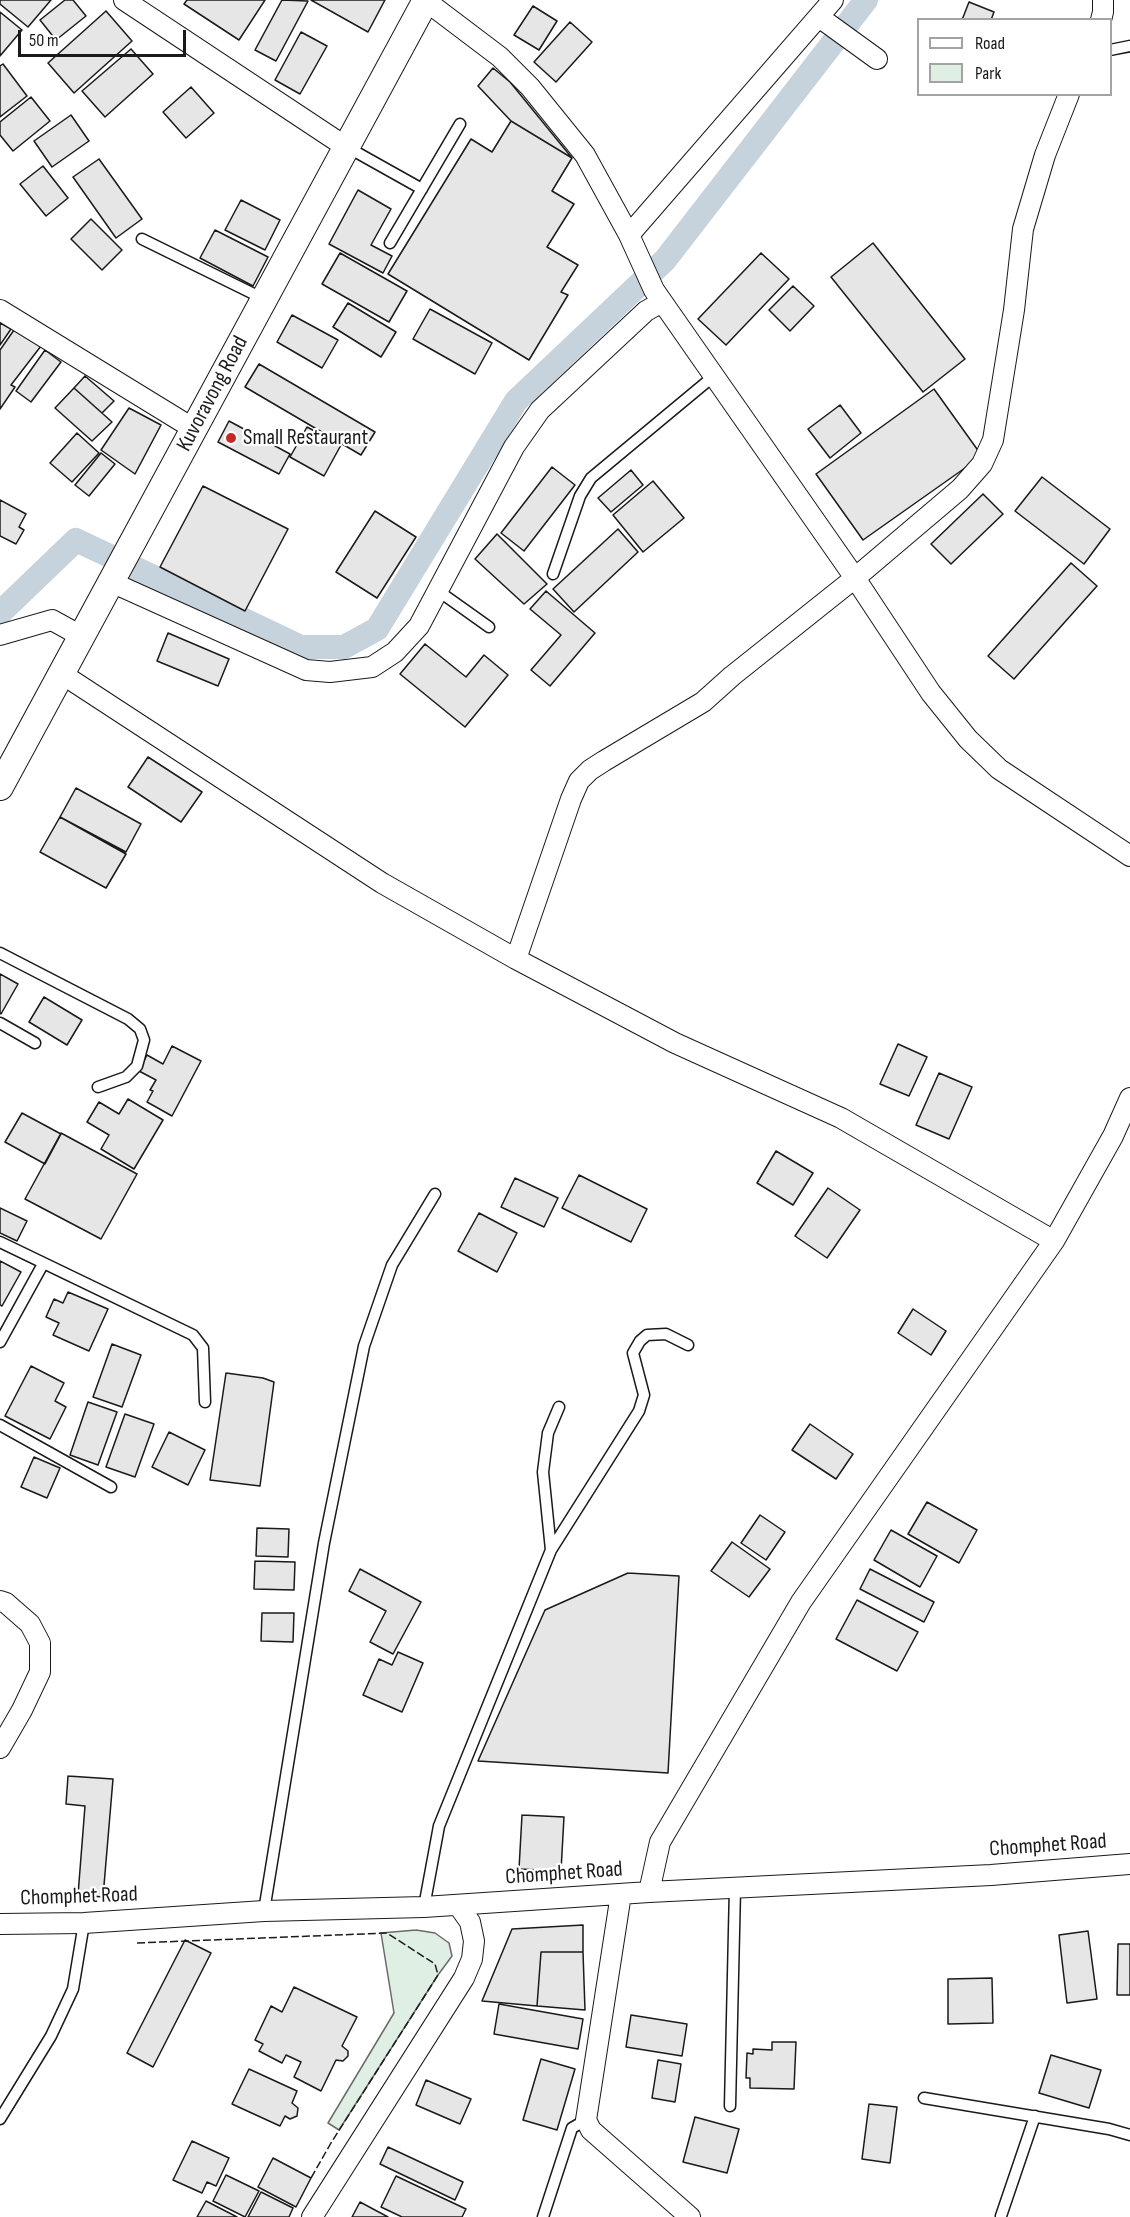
<!DOCTYPE html>
<style>
body{margin:0}
#map{position:relative;width:1130px;height:2217px;overflow:hidden;background:#fff;font-family:"Sofia Sans Condensed",sans-serif}
canvas{display:block}
.legend{position:absolute;left:917px;top:18px;width:195px;height:78px;box-sizing:border-box;background:#fff;border:2px solid #a3a3a3;margin:0;padding:8px 10px;list-style:none;font-size:18px;color:#1a1a1a}
.legend li{display:flex;align-items:center;gap:12px;height:30px}
.legend b{width:30px;border:2px solid #a3a3a3}
.scale{position:absolute;left:18px;top:30px;width:168px;height:27px;box-sizing:border-box;border:3px solid #1a1a1a;border-top:0;padding-left:8px;font-size:18px;line-height:21px;white-space:nowrap;color:#1a1a1a;-webkit-text-stroke:4px #fff;paint-order:stroke}
</style>
<div id="map">
<canvas width="1130" height="2217"></canvas>
<ul class="legend">
<li><b style="height:8px;background:#fff"></b>Road</li>
<li><b style="height:16px;background:#e0efe3"></b>Park</li>
</ul>
<div class="scale">50 m</div>
</div>
<script>
const c = document.querySelector('canvas').getContext('2d');
c.lineJoin = 'round';
function fillPath(path, color) {
  c.fillStyle = color;
  c.fill(path, 'evenodd');
}
function shape(rows) {
  const path = new Path2D();
  for (const r of rows) {
    path.moveTo(r[0], r[1]);
    for (let i = 2; i < r.length; i += 2) path.lineTo(r[i], r[i + 1]);
  }
  return path;
}
function trace(path, color, width, dash) {
  c.strokeStyle = color;
  c.lineWidth = width;
  c.lineCap = dash ? 'butt' : 'round';
  c.setLineDash(dash || []);
  c.stroke(path);
}
function write(font, color, halo, rows, align = 'center') {
  c.font = font + ' "Sofia Sans Condensed",sans-serif';
  c.lineWidth = 4.5;
  c.setLineDash([]);
  c.textBaseline = 'middle';
  c.strokeStyle = halo;
  c.fillStyle = color;
  for (const [text, x, y, turn = 0] of rows) {
    c.save();
    c.translate(x, y);
    c.rotate((+turn || 0) * Math.PI / 180);
    c.textAlign = isNaN(turn) ? turn : align;
    if (halo) c.strokeText(text, 0, 0);
    c.fillText(text, 0, 0);
    c.restore();
  }
}
const green = shape([
 [416,1930,435,1933,449,1943,452,1956,438,1975,339,2130,328,2123,394,2013,381,1933,416,1930]
]);
fillPath(green, '#e0efe3');
trace(green, '#6a6a6a', 1.5);
trace(shape([
 [0,613,76,540,301,647,344,647,377,629,516,401,665,260,866,0]
]), '#c6d2dc', 24);
const building = shape([
 [0,0,51,0,28,27,0,4,0,0],
 [65,0,73,0,86,16,56,40,40,20,65,0],
 [187,0,265,0,239,40,184,4,187,0],
 [282,0,308,1,276,61,255,50,282,0],
 [311,0,385,0,368,32,311,0],
 [969,2,994,12,991,20,962,20,969,2],
 [533,6,557,21,539,50,514,35,533,6],
 [106,11,132,41,74,93,48,63,106,11],
 [0,12,22,30,0,56,0,12],
 [570,22,592,42,556,82,534,62,570,22],
 [301,32,327,46,300,94,275,80,301,32],
 [131,49,153,74,105,117,82,91,131,49],
 [3,64,27,96,0,117,0,66,3,64],
 [493,68,510,82,572,158,511,121,478,86,493,68],
 [191,87,214,113,186,138,163,112,191,87],
 [31,97,50,121,13,151,0,135,0,122,31,97],
 [71,115,89,141,52,167,34,141,71,115],
 [511,121,572,158,552,191,574,204,547,247,578,265,561,292,568,295,529,360,388,274,471,139,492,152,511,121],
 [99,159,142,219,116,238,73,177,99,159],
 [43,166,68,198,46,216,20,184,43,166],
 [358,190,391,209,371,245,392,256,383,273,329,244,358,190],
 [241,200,280,220,265,250,225,230,241,200],
 [91,219,122,250,102,270,71,239,91,219],
 [215,230,268,257,253,286,200,258,215,230],
 [873,243,965,359,923,392,831,277,873,243],
 [340,253,407,291,389,322,322,284,340,253],
 [761,253,789,279,726,345,698,319,761,253],
 [793,286,814,306,790,331,769,310,793,286],
 [348,303,396,332,381,357,333,327,348,303],
 [430,309,492,343,475,374,413,339,430,309],
 [292,315,338,340,322,368,277,342,292,315],
 [0,323,11,329,0,345,0,323],
 [14,330,41,346,11,385,15,387,0,409,0,350,14,330],
 [45,350,61,362,31,402,16,391,45,350],
 [259,364,375,432,361,455,245,387,259,364],
 [85,376,114,401,102,413,74,388,85,376],
 [74,388,112,422,92,441,55,408,74,388],
 [934,389,982,456,863,540,816,474,934,389],
 [840,405,861,433,830,458,808,429,840,405],
 [129,408,161,425,135,474,101,450,129,408],
 [229,421,290,454,279,474,218,442,229,421],
 [307,427,341,445,324,476,290,457,307,427],
 [77,433,99,453,72,482,50,463,77,433],
 [101,453,115,464,89,496,75,485,101,453],
 [552,467,575,485,524,551,501,533,552,467],
 [631,470,643,485,611,512,598,498,631,470],
 [1042,477,1110,529,1084,564,1015,511,1042,477],
 [653,481,684,518,643,552,613,515,653,481],
 [203,486,288,529,245,611,160,567,203,486],
 [983,494,1003,514,951,564,931,544,983,494],
 [0,500,26,514,19,527,24,530,16,544,0,536,0,500],
 [375,511,416,537,377,598,336,572,375,511],
 [618,529,638,552,574,612,553,589,618,529],
 [497,534,547,584,524,604,475,559,497,534],
 [1071,563,1097,586,1014,679,988,656,1071,563],
 [546,591,595,633,550,686,531,670,561,635,530,609,546,591],
 [168,633,229,659,218,686,157,661,168,633],
 [425,644,466,677,484,655,508,675,465,727,400,674,425,644],
 [148,757,202,792,181,822,128,787,148,757],
 [76,788,141,824,126,852,60,817,76,788],
 [60,817,126,854,106,888,40,852,60,817],
 [0,974,18,984,1,1014,0,1013,0,974],
 [44,997,82,1020,67,1045,29,1022,44,997],
 [898,1044,927,1057,909,1096,880,1084,898,1044],
 [172,1046,201,1061,172,1116,147,1102,153,1091,150,1090,156,1080,139,1071,147,1055,163,1064,172,1046],
 [939,1073,972,1087,949,1139,916,1125,939,1073],
 [128,1099,163,1120,134,1169,101,1149,109,1135,87,1122,99,1102,119,1114,128,1099],
 [22,1113,61,1134,45,1164,5,1142,22,1113],
 [61,1133,137,1174,101,1239,25,1199,61,1133],
 [776,1151,813,1173,793,1205,757,1183,776,1151],
 [579,1175,647,1209,631,1242,562,1208,579,1175],
 [515,1178,558,1198,544,1227,501,1207,515,1178],
 [828,1188,860,1210,827,1258,795,1236,828,1188],
 [0,1208,27,1221,17,1241,0,1233,0,1208],
 [479,1213,517,1233,497,1272,458,1251,479,1213],
 [0,1261,21,1272,2,1306,0,1305,0,1261],
 [68,1292,108,1309,89,1351,53,1335,59,1323,46,1317,54,1299,63,1303,68,1292],
 [913,1309,946,1331,931,1355,898,1333,913,1309],
 [112,1344,141,1355,122,1407,93,1397,112,1344],
 [31,1366,64,1383,55,1401,66,1407,50,1439,5,1416,31,1366],
 [226,1373,263,1378,274,1382,260,1486,210,1480,226,1373],
 [88,1402,117,1412,98,1465,70,1455,88,1402],
 [125,1414,154,1424,135,1477,106,1467,125,1414],
 [810,1424,853,1454,836,1479,792,1450,810,1424],
 [169,1432,205,1450,188,1485,152,1467,169,1432],
 [34,1457,60,1468,47,1498,21,1487,34,1457],
 [927,1502,977,1530,959,1563,908,1534,927,1502],
 [760,1515,785,1532,766,1560,741,1543,760,1515],
 [257,1528,289,1529,288,1557,256,1556,257,1528],
 [891,1530,937,1556,920,1587,874,1560,891,1530],
 [732,1542,770,1569,749,1597,711,1571,732,1542],
 [255,1561,295,1562,294,1590,254,1589,255,1561],
 [360,1569,421,1602,393,1654,370,1642,386,1611,349,1591,360,1569],
 [870,1569,934,1602,924,1622,860,1589,870,1569],
 [628,1573,679,1576,668,1773,478,1761,545,1610,628,1573],
 [857,1600,918,1632,897,1671,836,1639,857,1600],
 [262,1613,294,1613,293,1642,261,1641,262,1613],
 [398,1652,423,1663,402,1712,363,1695,379,1659,392,1665,398,1652],
 [68,1776,113,1779,103,1897,78,1895,85,1806,66,1804,68,1776],
 [522,1815,564,1817,561,1871,519,1869,522,1815],
 [583,1925,583,1952,541,1952,537,2006,482,2001,512,1929,583,1925],
 [1088,1931,1097,1999,1067,2003,1059,1935,1088,1931],
 [185,1940,211,1953,153,2067,127,2053,185,1940],
 [1118,1944,1130,1944,1130,1995,1117,1995,1118,1944],
 [541,1952,583,1952,585,2010,537,2006,541,1952],
 [992,1978,993,2023,948,2024,948,1979,992,1978],
 [294,1987,357,2017,342,2046,348,2051,348,2056,343,2061,336,2060,321,2091,294,2077,301,2062,286,2055,282,2063,259,2051,263,2044,255,2040,271,2006,282,2012,294,1987],
 [499,2004,583,2019,578,2049,494,2034,499,2004],
 [631,2015,687,2024,682,2056,626,2047,631,2015],
 [772,2042,796,2042,794,2089,750,2088,750,2078,746,2078,747,2053,753,2054,753,2049,772,2050,772,2042],
 [1051,2055,1101,2070,1089,2108,1039,2093,1051,2055],
 [541,2059,575,2069,557,2130,523,2120,541,2059],
 [658,2060,681,2064,675,2102,652,2098,658,2060],
 [249,2069,297,2091,292,2103,298,2108,297,2116,290,2119,285,2116,280,2126,232,2104,249,2069],
 [426,2080,471,2099,460,2124,416,2105,426,2080],
 [869,2104,897,2107,890,2163,862,2159,869,2104],
 [695,2117,739,2129,727,2173,683,2162,695,2117],
 [192,2141,229,2158,216,2186,207,2182,202,2193,173,2180,192,2141],
 [388,2147,463,2182,455,2200,380,2164,388,2147],
 [273,2158,311,2178,296,2207,258,2187,273,2158],
 [226,2175,259,2191,245,2217,213,2201,226,2175],
 [396,2176,466,2209,462,2217,402,2217,381,2207,396,2176],
 [261,2192,293,2208,289,2217,248,2217,261,2192],
 [206,2201,237,2217,197,2217,206,2201],
 [360,2202,388,2217,352,2217,360,2202]
]);
fillPath(building, '#e6e6e6');
trace(building, '#1a1a1a', 1.5);
const service = shape([
 [1110,50,1130,46],
 [347,147,422,189],
 [142,239,264,299],
 [390,243,460,124],
 [553,574,580,496,591,478,715,375],
 [437,590,489,627],
 [0,953,128,1019,140,1029,144,1040,137,1066,126,1077,98,1087],
 [0,1023,35,1043],
 [0,1242,193,1335,203,1348,205,1402],
 [0,1342,43,1264],
 [0,1425,111,1487],
 [551,1550,543,1472,548,1433,559,1407],
 [424,1907,439,1826,551,1550,639,1411,644,1395,633,1353,640,1341,647,1335,666,1334,688,1345],
 [264,1911,324,1543,364,1346,392,1265,435,1194],
 [924,2098,1109,2129,1130,2135],
 [730,2106,735,1888],
 [0,2119,51,2036,73,1989,84,1923],
 [1001,2216,1035,2116],
 [543,2217,572,2128,586,2120]
]);
const minor = shape([
 [124,0,346,147],
 [426,1,500,57,530,87,585,155,629,235,654,290,855,578,931,693,968,739,999,769,1130,856],
 [819,17,877,59],
 [1101,20,1103,12,1103,0],
 [629,235,833,0],
 [0,310,194,429],
 [111,582,306,670,330,672,372,667,395,652,419,626,514,447,540,410,646,311,662,302],
 [0,635,52,620,81,636],
 [62,674,382,883,516,959,675,1043,841,1118,1054,1241],
 [516,959,571,799,579,781,590,770,604,761,703,702,732,676,855,578,960,489,982,464,993,440,1014,310,1023,229,1045,155,1069,94],
 [0,1601,6,1603,30,1624,40,1643,40,1672,22,1710,0,1748],
 [649,1892,660,1842,801,1602,1054,1241,1113,1136,1130,1098],
 [621,1894,586,2120,591,2130,690,2217],
 [0,1924,84,1923,264,1911,424,1907,649,1892,991,1875,1130,1864],
 [312,2217,464,1978,472,1959,474,1941,470,1922,458,1905]
]);
const tertiary = shape([
 [0,787,426,0]
]);
trace(service, '#1a1a1a', 13);
trace(minor, '#1a1a1a', 22);
trace(tertiary, '#1a1a1a', 28);
trace(service, '#fff', 10);
trace(minor, '#fff', 20);
trace(tertiary, '#fff', 26);
trace(shape([
 [137,1943,387,1933,435,1964,438,1975,331,2143,311,2178]
]), '#1a1a1a', 1.5, [8, 3]);
for (const [x, y, r, color] of [
 [231,438,6,"#c62828"]
]) {
  const dot = new Path2D();
  dot.arc(x, y, r, 0, 2 * Math.PI);
  c.fillStyle = color;
  c.fill(dot);
  trace(dot, '#fff', 2);
}
write('22px', '#1a1a1a', '#fff', [
 ["Kuvoravong Road",213,394,-62],
 ["Chomphet Road",1048,1846,-4],
 ["Chomphet Road",564,1874,-4],
 ["Chomphet Road",79,1897,-2]
]);
write('22px', '#1a1a1a', '#fff', [
 ["Small Restaurant",243,438]
], 'left');
</script>
